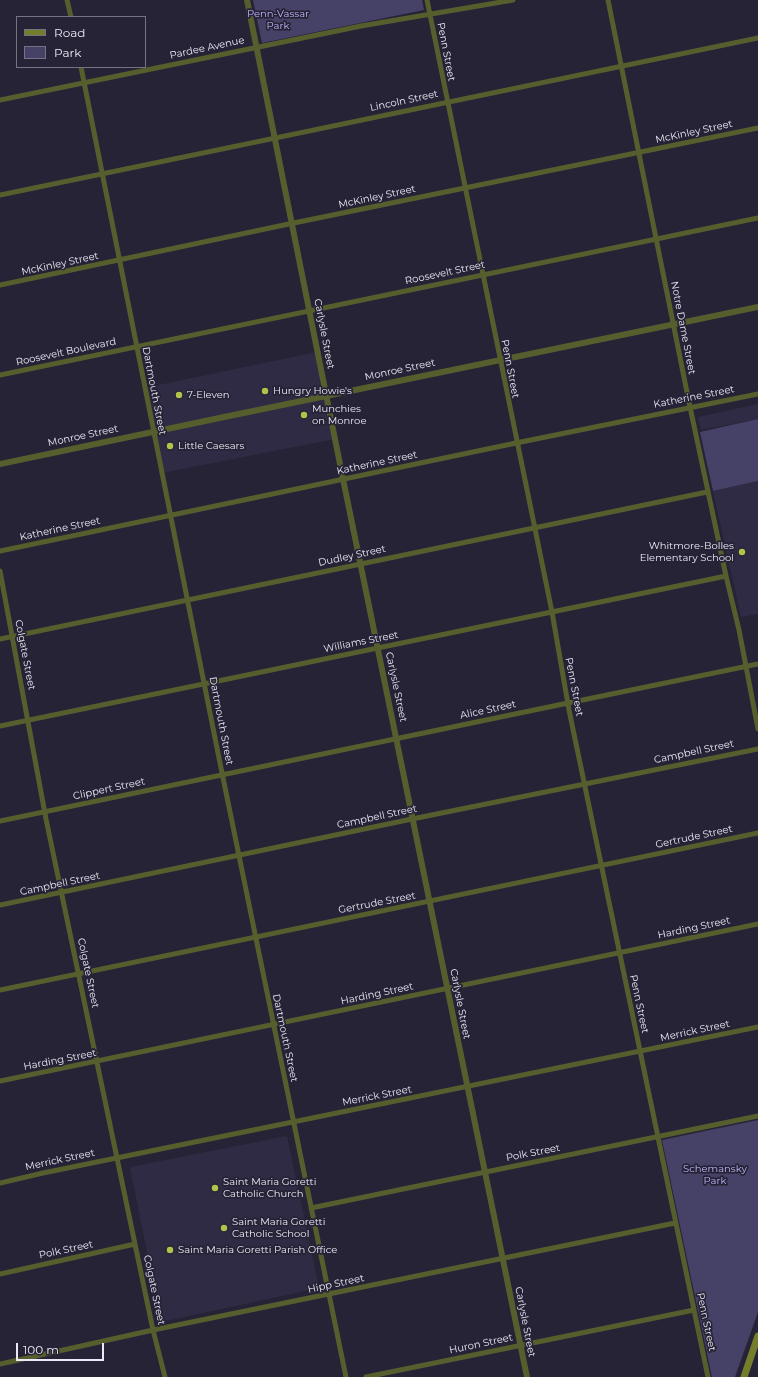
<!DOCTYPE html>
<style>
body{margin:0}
#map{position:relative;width:758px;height:1377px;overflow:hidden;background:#262336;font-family:Montserrat,sans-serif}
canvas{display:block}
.legend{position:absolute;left:16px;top:16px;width:130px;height:52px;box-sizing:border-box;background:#262336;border:1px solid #747283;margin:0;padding:5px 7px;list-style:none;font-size:12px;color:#eae9f6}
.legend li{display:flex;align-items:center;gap:8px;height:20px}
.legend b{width:20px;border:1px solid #747283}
.scale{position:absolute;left:16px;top:1343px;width:88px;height:18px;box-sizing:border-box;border:2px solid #eae9f6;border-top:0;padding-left:5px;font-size:12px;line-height:14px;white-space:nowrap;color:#eae9f6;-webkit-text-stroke:3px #262336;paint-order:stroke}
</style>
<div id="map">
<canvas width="758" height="1377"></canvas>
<ul class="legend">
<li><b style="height:5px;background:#737d2c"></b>Road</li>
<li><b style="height:11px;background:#464166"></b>Park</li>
</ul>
<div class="scale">100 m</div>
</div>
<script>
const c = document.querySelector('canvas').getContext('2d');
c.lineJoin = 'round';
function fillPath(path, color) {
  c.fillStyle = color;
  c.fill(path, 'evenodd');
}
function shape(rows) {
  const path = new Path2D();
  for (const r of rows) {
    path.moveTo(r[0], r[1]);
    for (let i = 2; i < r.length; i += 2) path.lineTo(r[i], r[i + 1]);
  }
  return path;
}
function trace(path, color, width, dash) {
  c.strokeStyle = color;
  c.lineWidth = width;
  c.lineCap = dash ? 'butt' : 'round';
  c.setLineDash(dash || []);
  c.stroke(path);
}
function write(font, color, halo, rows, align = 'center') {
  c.font = font + ' Montserrat,sans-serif';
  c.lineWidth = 3.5;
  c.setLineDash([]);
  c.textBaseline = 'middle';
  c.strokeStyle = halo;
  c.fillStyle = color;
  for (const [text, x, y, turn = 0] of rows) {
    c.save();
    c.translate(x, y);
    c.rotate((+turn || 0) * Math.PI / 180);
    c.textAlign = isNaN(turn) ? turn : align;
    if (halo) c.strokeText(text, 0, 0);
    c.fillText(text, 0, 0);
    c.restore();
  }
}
fillPath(shape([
 [317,352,335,439,162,473,144,388],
 [758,404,758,419,701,430,698,417],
 [758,481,758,614,741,617,713,491],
 [287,1136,319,1288,161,1322,130,1167]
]), '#2f2b44');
fillPath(shape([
 [253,0,422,0,424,10,262,43],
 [758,419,758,481,713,491,700,432],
 [758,1120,758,1312,735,1377,712,1377,662,1140]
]), '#464166');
trace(shape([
 [67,0,71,17],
 [427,0,552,612,569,710,708,1377],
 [608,0,690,407,726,576,739,630,758,729],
 [81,67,221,768,346,1377],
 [0,100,361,26,513,0],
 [0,195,758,38],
 [0,285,284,225,758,128],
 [0,375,758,218],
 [0,551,516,443,758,394],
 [0,571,46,819,153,1330,165,1377],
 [0,639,707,492],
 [0,726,726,576],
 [0,821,568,703,758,664],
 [0,905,412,819,758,749],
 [0,990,758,833],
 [0,1081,758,924],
 [0,1183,43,1173,758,1027],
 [311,1208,758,1116],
 [0,1274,135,1244],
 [0,1364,153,1330,675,1223],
 [366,1377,694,1310]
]), '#575e2e', 5);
trace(shape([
 [247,0,343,479,527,1377],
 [0,464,229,416,758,307]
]), '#575e2e', 6);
trace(shape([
 [744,1377,758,1336]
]), '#737d2c', 7);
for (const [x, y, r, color] of [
 [265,391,4,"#b3c24b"],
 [179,395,4,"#b3c24b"],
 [304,415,4,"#b3c24b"],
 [170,446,4,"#b3c24b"],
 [742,552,4,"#b3c24b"],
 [215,1188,4,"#b3c24b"],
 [224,1228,4,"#b3c24b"],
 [170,1250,4,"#b3c24b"]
]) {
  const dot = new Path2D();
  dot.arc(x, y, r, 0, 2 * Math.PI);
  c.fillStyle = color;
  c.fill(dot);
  trace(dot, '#262336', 1.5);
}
write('10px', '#bfb7fe', '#262336', [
 ["Penn-Vassar",278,14],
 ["Park",278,26],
 ["Schemansky",715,1169],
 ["Park",715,1181]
]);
write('10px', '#eae9f6', '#262336', [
 ["Pardee Avenue",207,48,-12],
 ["Penn Street",446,52,79],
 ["Lincoln Street",404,101,-12],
 ["McKinley Street",694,132,-12],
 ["McKinley Street",377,197,-12],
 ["McKinley Street",60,264,-12],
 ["Roosevelt Street",445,273,-12],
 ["Notre Dame Street",683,328,79],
 ["Carlysle Street",324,334,79],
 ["Roosevelt Boulevard",66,352,-12],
 ["Penn Street",510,369,79],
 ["Monroe Street",400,370,-12],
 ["Dartmouth Street",154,391,79],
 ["Katherine Street",694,397,-11],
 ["Monroe Street",83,436,-12],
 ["Katherine Street",377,463,-12],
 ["Katherine Street",60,529,-12],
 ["Dudley Street",352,556,-12],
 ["Williams Street",361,642,-11],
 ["Colgate Street",25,655,79],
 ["Carlysle Street",396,687,78],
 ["Penn Street",574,687,79],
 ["Alice Street",488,710,-12],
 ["Dartmouth Street",221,721,79],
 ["Campbell Street",694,752,-12],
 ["Clippert Street",109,789,-12],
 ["Campbell Street",377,817,-12],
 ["Gertrude Street",694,837,-12],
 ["Campbell Street",60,884,-12],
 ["Gertrude Street",377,903,-11],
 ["Harding Street",694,928,-12],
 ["Colgate Street",88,973,78],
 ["Harding Street",377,994,-12],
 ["Carlysle Street",460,1004,79],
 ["Penn Street",639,1004,78],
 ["Merrick Street",695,1031,-12],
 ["Dartmouth Street",285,1038,78],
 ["Harding Street",60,1060,-11],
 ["Merrick Street",377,1096,-11],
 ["Polk Street",533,1153,-11],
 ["Merrick Street",60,1160,-12],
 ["Polk Street",66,1250,-12],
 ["Hipp Street",336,1284,-12],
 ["Colgate Street",154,1290,78],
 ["Carlysle Street",525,1322,79],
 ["Penn Street",706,1322,78],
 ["Huron Street",481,1344,-12]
]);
write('10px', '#eae9f6', '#262336', [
 ["Hungry Howie's",273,391],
 ["7-Eleven",187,395],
 ["Munchies",312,409],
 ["on Monroe",312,421],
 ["Little Caesars",178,446],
 ["Whitmore-Bolles",734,546,"right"],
 ["Elementary School",734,558,"right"],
 ["Saint Maria Goretti",223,1182],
 ["Catholic Church",223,1194],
 ["Saint Maria Goretti",232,1222],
 ["Catholic School",232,1234],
 ["Saint Maria Goretti Parish Office",178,1250]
], 'left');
</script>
